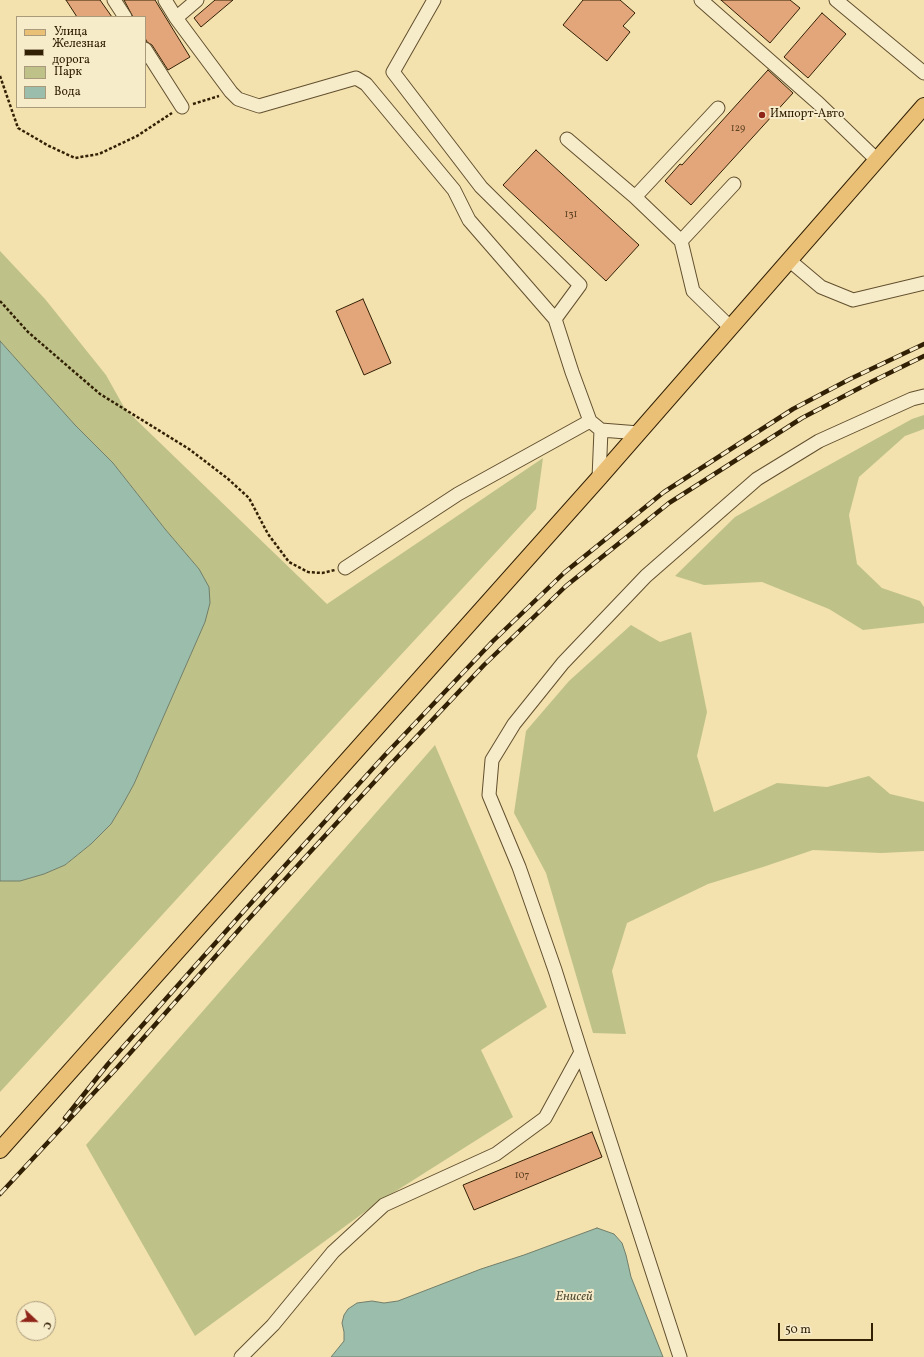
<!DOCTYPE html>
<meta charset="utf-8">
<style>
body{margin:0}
#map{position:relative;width:924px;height:1357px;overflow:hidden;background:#f3e1ae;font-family:Vollkorn,serif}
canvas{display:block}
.legend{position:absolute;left:16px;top:16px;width:130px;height:92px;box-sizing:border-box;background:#f7ecca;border:1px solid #a89a7b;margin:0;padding:5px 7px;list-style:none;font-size:12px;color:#322005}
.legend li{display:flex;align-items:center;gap:8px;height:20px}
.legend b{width:20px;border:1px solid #a89a7b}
.north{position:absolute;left:16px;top:1301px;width:40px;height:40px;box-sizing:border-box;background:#f7ecca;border:1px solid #a89a7b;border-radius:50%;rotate:112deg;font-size:11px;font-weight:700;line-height:16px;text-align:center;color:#322005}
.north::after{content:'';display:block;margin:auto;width:14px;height:18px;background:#8f2418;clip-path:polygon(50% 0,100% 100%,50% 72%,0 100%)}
.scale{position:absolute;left:778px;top:1323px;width:95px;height:18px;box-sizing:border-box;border:2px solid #322005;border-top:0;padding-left:5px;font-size:12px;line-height:14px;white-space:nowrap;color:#322005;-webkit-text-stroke:3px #f7ecca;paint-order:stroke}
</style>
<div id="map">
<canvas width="924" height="1357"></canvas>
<ul class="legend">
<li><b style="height:5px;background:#eac077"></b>Улица</li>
<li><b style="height:5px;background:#322005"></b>Железная дорога</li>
<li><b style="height:11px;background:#bec288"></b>Парк</li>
<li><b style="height:11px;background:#9bbdac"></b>Вода</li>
</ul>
<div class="north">С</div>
<div class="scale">50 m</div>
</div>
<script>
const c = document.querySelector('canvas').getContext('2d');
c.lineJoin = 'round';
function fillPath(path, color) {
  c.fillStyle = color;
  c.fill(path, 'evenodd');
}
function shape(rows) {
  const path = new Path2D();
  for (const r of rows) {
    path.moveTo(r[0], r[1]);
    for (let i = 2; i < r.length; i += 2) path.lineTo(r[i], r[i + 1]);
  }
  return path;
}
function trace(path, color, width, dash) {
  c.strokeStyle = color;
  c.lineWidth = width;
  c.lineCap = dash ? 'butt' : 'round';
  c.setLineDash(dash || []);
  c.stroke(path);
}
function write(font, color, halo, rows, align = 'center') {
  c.font = font + ' Vollkorn,serif';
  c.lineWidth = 4;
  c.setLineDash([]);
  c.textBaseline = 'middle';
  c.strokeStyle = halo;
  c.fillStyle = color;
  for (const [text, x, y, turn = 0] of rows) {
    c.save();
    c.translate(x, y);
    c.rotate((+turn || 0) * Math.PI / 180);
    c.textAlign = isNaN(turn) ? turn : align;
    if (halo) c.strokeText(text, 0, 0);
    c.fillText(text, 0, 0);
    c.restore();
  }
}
fillPath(shape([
 [0,251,45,299,106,375,125,409,327,604,543,458,536,509,348,712,0,1092,0,881,20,881,44,874,65,865,91,844,111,824,123,804,134,784,205,622,199,569,165,529,113,463,75,425,0,341],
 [924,415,924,429,905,436,859,477,849,515,857,564,882,588,920,601,924,607,924,623,863,630,829,609,762,582,704,585,675,576,735,517,912,419],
 [631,625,660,642,691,632,707,712,697,756,714,812,777,783,827,787,869,776,890,794,924,802,924,851,881,853,813,850,763,867,708,884,627,923,612,971,626,1034,593,1033,546,873,514,813,526,731,569,681],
 [435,745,547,1007,481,1050,513,1117,377,1203,195,1336,86,1145]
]), '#bec288');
const water = shape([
 [0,341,75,425,113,463,165,529,199,569,209,587,210,603,205,622,134,784,123,804,111,824,91,844,65,865,44,874,20,881,0,881,0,341],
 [597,1228,614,1234,622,1243,626,1255,631,1277,663,1357,331,1357,344,1341,344,1332,342,1323,344,1315,348,1309,357,1303,372,1301,384,1303,398,1301,481,1269,524,1255,597,1228]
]);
fillPath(water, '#9bbdac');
trace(water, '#717e69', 1);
const building = shape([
 [66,0,100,0,112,17,77,17,66,0],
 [124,0,155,0,190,57,168,70,152,45,147,42,145,38,145,17,133,17,124,0],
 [215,0,233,0,201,27,194,18,215,0],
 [583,0,620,0,635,13,623,26,630,32,607,61,563,25,583,0],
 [721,0,790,0,800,8,770,43,721,0],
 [822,13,846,34,808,78,784,57,822,13],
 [768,70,793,93,691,205,665,181,680,164,682,165,768,70],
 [536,150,639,245,606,281,503,185,536,150],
 [363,299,391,363,364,375,336,311,363,299],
 [592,1132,602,1157,474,1210,463,1185,592,1132]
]);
fillPath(building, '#e3a67b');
trace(building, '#322005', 1);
const minor = shape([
 [114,0,125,17],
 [165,0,176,18],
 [197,0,176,18,231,92,238,99,259,106,356,78,366,84,454,190,469,220,555,319,572,372,590,421,601,430,639,433],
 [434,0,393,72,481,187,580,285,555,319],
 [701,0,818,103,877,160],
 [836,0,924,73],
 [145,49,182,107],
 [567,139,635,197,681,241,693,291,731,328],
 [635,197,718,108],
 [681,241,734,184],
 [789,260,821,287,853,300,924,283],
 [599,478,601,430],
 [345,568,458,494,590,421],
 [581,1052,680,1357],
 [241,1357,273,1325,333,1252,384,1205,496,1154,545,1118,581,1052,555,970,519,867,489,795,492,760,514,724,563,663,646,576,757,479,819,441,912,399,924,396]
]);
const major = shape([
 [0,1150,599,478,924,106]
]);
trace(minor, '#62502f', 15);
trace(major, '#322005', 18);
trace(shape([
 [0,76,18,128,49,146,75,158,99,154,137,136,172,113],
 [193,104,219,96],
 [0,301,28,332,100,394,189,449,227,478,249,498,268,534,289,562,308,572,322,573,335,570]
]), '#322005', 2.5, [3, 2]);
trace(minor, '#f7ecca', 13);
trace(major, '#eac077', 16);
const rail = shape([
 [65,1118,108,1064,243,912,385,755,493,641,565,572,664,492,793,409,850,379,924,344],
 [0,1194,116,1069,245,923,389,766,484,665,566,586,669,503,802,418,873,381,924,356]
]);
trace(rail, '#322005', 4.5);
trace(rail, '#f7ecca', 3, [9]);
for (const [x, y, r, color] of [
 [762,115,4,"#8f2418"]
]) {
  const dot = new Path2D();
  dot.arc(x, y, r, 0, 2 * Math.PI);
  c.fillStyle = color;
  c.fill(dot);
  trace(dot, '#f7ecca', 1.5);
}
write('10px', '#5e4222', null, [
 ["129",738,129],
 ["131",571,215],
 ["107",522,1176]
]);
write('12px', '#322005', '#f7ecca', [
 ["Импорт-Авто",770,115]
], 'left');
write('italic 13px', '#524f37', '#f7ecca', [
 ["Енисей",574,1298]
]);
</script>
